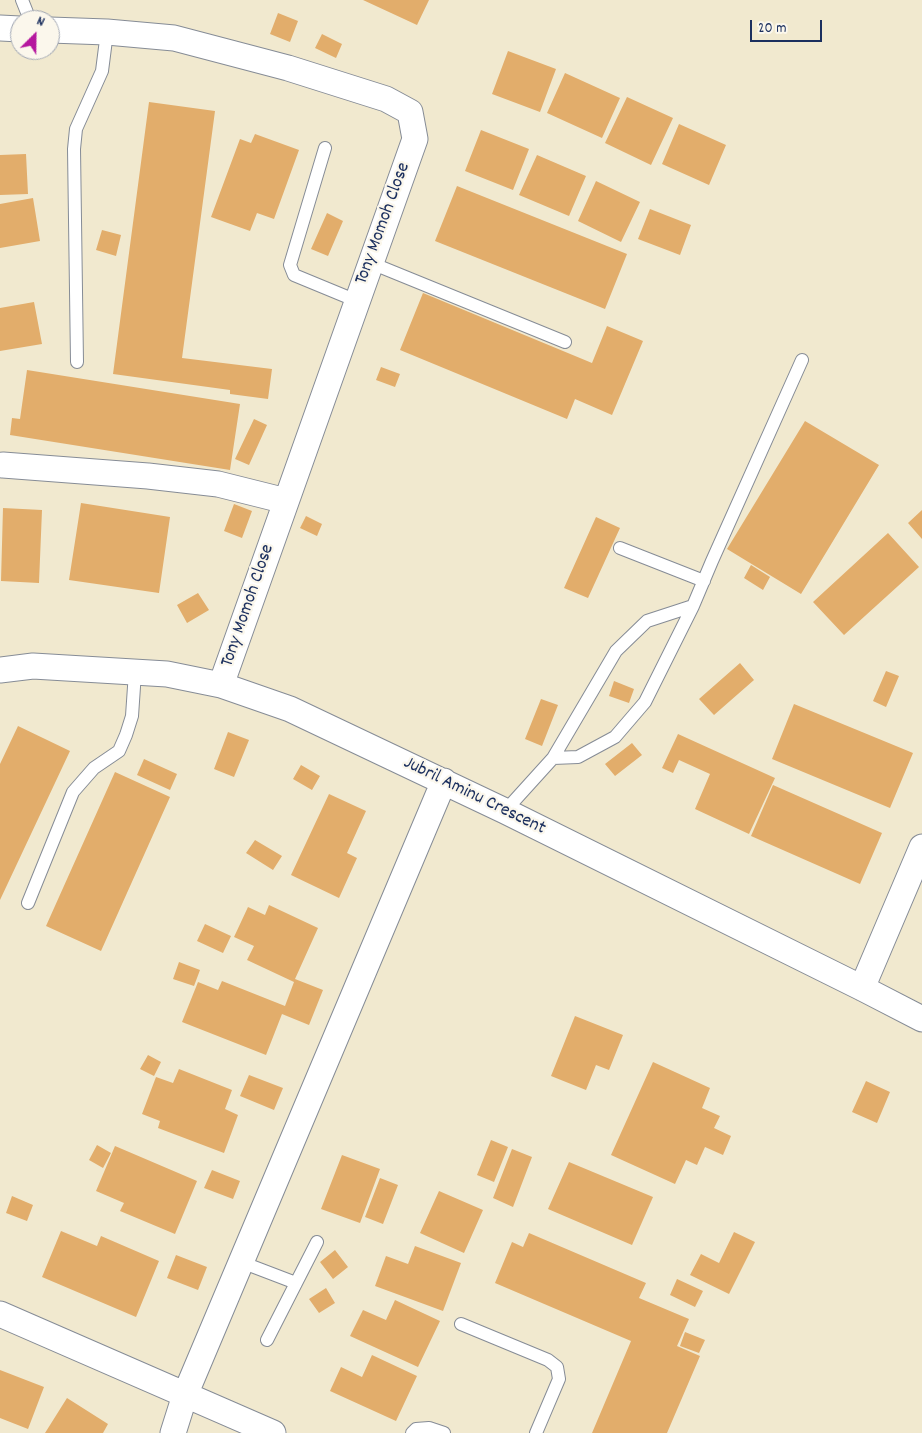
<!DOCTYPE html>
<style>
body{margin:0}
#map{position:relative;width:922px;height:1433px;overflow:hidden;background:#f1e9cf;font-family:Dekko,sans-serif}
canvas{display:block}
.north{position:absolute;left:10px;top:10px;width:50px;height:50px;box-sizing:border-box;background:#fbf7ec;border:1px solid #a1a7b3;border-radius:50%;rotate:23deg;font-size:14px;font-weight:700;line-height:20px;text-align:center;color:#1b2f5e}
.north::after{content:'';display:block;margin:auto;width:18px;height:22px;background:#b5179e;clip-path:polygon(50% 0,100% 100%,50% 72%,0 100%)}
.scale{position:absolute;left:750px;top:20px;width:72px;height:22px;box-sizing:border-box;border:2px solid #1b2f5e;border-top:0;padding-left:6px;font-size:15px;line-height:18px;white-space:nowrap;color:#1b2f5e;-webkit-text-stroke:4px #fbf7ec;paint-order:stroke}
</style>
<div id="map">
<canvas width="922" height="1433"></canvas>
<div class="north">N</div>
<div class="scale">20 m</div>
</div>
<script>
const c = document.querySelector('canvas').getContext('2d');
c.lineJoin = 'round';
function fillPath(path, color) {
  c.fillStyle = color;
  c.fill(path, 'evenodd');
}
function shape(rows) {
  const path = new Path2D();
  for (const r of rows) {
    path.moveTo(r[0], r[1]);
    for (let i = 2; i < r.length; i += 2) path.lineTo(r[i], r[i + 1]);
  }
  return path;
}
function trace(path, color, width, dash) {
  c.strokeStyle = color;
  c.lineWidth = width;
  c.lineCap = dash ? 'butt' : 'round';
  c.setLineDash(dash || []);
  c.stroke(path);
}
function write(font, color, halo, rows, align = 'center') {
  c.font = font + ' Dekko,sans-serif';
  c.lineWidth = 4.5;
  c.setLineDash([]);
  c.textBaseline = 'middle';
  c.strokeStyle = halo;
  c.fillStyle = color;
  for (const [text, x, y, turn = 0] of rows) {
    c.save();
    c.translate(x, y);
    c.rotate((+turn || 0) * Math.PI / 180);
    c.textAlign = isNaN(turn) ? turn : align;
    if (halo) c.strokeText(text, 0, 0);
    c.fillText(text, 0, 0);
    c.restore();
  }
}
fillPath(shape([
 [363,0,429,0,417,25],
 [278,13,298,21,290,42,270,34],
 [322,34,342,44,336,58,315,48],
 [508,51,556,69,540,112,492,94],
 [565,73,620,98,602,138,547,113],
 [627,97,673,118,651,165,605,143],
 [149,102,215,111,182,358,272,369,268,399,230,394,230,390,113,374],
 [679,124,726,145,709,185,662,164],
 [481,130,529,149,513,190,465,171],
 [255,134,299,150,274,219,257,213,250,231,211,217,240,139,251,143],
 [26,154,28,194,0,195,0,155],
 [537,155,586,176,569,216,519,195],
 [596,181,640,202,621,242,578,221],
 [457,186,627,254,605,309,435,241],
 [33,198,40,241,0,248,0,204],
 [650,209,691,225,680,255,638,239],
 [327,213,343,221,328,256,311,249],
 [102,230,121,235,116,256,96,250],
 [423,293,592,363,607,326,643,341,612,415,575,399,567,419,400,350],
 [34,302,42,344,0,351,0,308],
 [381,367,400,374,395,387,376,380],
 [27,370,240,404,230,470,10,435,12,418,20,419],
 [254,419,267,425,249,465,235,459],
 [805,421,879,465,801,594,727,549],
 [81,503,170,517,159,593,69,580],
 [234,504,252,511,242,538,224,531],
 [3,508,42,510,39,583,1,581],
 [922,510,922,539,908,523],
 [306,516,322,524,317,536,300,528],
 [596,517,620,528,588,598,564,588],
 [888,533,919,567,844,635,813,602],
 [751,565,770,577,763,590,744,578],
 [198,593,209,610,187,623,177,605],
 [740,663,754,680,714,715,699,699],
 [886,671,899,676,886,707,873,701],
 [614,681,634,689,629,703,609,696],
 [541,699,558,705,542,746,525,739],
 [794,704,913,753,890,808,772,759],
 [18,726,70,751,0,900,0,764],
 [228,732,249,740,234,777,214,769],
 [678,734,775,778,749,834,695,809,710,774,679,760,673,773,662,768],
 [632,743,642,755,615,776,605,764],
 [144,759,177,774,170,790,137,775],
 [301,765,320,776,312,790,293,779],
 [115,772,170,797,101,951,46,926],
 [773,785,882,833,860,884,751,836],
 [329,794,366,811,347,853,357,858,339,898,291,875],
 [255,840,282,856,273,870,246,853],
 [269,905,318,928,295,979,323,990,309,1025,282,1014,266,1055,182,1022,198,982,218,990,222,981,285,1006,294,982,247,960,254,946,234,937,248,907,265,915],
 [205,924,231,936,223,953,197,941],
 [179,962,200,970,194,986,173,979],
 [575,1016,623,1035,609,1070,596,1065,586,1090,551,1076],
 [148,1055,161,1062,154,1076,140,1069],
 [653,1062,710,1088,702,1108,720,1116,714,1128,731,1136,723,1155,705,1147,697,1165,686,1160,675,1184,611,1155],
 [179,1069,232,1090,225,1109,238,1115,224,1153,158,1128,160,1121,142,1114,156,1077,173,1083],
 [249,1075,283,1088,274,1110,240,1096],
 [866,1081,890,1092,877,1123,852,1112],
 [491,1140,508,1147,494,1182,477,1175],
 [97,1145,111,1153,103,1168,89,1160],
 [115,1146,197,1181,175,1234,120,1211,124,1203,96,1191],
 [512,1149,532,1157,513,1207,493,1198],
 [342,1155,380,1169,360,1223,321,1209],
 [569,1162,653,1197,632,1245,548,1209],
 [212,1170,240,1181,233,1199,204,1188],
 [380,1178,398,1185,383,1224,365,1217],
 [439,1191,483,1210,464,1253,420,1233],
 [12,1196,33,1205,27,1221,6,1213],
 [61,1231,97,1246,101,1236,159,1261,136,1317,42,1277],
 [734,1232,755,1242,729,1294,690,1275,701,1254,719,1263],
 [529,1233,646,1283,639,1298,689,1319,677,1346,700,1356,667,1433,592,1433,631,1341,495,1283,512,1242,523,1247],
 [415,1246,461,1263,443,1311,375,1286,386,1256,408,1264],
 [335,1250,348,1267,333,1279,320,1262],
 [176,1255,207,1267,198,1290,167,1278],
 [677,1279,703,1291,695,1307,670,1295],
 [326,1288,335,1303,319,1313,309,1299],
 [395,1300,440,1321,418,1367,350,1336,363,1310,386,1320],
 [685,1332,705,1340,699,1353,680,1346],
 [372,1355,417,1376,396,1421,330,1391,341,1367,362,1377],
 [0,1370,44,1387,28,1429,0,1418],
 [67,1398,108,1424,103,1433,45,1433]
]), '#e2ad6b');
const service = shape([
 [22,0,30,20],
 [325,148,290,265,294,275,357,301],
 [371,263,565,342],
 [77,362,74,149,76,129,102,71,107,32],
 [620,548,704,581],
 [553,758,578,757,615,737,645,702,693,606],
 [505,811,553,758,616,651,647,621,693,606,712,561,802,360],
 [28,903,73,792,94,768,119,751,126,735,132,716,135,672],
 [241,1262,296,1283],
 [461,1324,548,1360,557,1367,559,1379,536,1433],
 [267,1340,317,1242],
 [412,1433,416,1429,429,1428,444,1433]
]);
const minor = shape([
 [0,28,20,29],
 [50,30,107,32,174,38,288,68,386,99,410,112,415,139,221,685],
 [3,465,148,476,218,484,286,501],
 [0,670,33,666,167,674,221,685,290,709,505,811,862,988,922,1019],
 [862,988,922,847],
 [0,1314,273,1433],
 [173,1433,185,1395,444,781]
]);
trace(service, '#868c96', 14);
trace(minor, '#868c96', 27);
trace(service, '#fff', 12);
trace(minor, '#fff', 25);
write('19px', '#1b2f5e', '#fbf7ec', [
 ["Tony Momoh Close",384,224,-70],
 ["Tony Momoh Close",249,606,-71],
 ["Jubril Aminu Crescent",474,797,26]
]);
</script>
